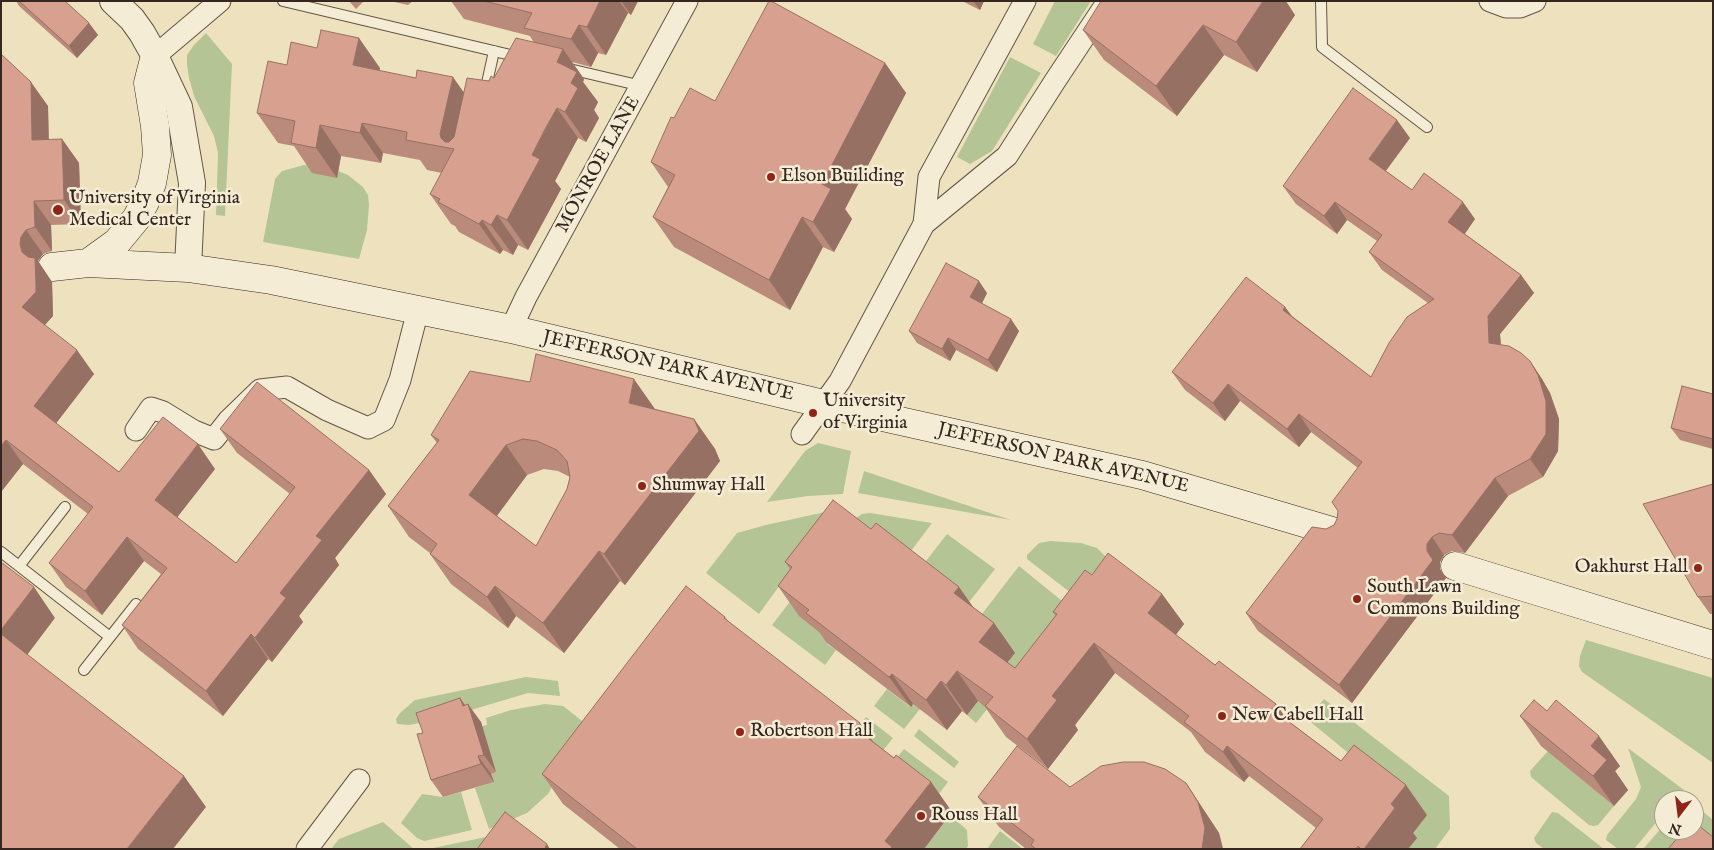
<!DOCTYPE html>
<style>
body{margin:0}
#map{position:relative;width:1714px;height:850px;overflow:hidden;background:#eee2be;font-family:"IM FELL English",serif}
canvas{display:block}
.frame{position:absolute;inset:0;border:2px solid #35261f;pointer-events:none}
.north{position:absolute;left:1654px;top:790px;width:50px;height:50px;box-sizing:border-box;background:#f4ecd5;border:1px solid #a89d8c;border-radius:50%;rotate:195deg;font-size:14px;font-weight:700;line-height:20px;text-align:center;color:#35261f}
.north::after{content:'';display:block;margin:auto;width:18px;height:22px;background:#8f2418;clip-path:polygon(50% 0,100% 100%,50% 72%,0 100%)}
</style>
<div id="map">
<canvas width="1714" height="850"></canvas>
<div class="frame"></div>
<div class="north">N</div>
</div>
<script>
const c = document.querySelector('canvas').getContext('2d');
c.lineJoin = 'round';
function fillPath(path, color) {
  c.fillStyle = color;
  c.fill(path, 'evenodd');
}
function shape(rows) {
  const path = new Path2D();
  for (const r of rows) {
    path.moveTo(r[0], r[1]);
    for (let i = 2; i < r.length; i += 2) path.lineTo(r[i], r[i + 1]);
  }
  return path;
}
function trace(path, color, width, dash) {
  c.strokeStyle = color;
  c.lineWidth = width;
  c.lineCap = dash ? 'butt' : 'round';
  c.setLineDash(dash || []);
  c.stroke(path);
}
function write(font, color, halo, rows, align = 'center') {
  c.font = font + ' "IM FELL English",serif';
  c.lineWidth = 5;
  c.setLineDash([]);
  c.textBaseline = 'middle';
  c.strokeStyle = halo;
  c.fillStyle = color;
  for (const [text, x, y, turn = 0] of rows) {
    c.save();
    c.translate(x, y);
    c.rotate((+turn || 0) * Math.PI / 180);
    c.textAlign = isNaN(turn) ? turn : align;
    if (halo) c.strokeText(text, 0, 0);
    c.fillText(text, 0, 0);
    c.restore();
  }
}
fillPath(shape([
 [1055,1,1091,1,1056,56,1033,44],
 [206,33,232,64,225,216,216,215,218,153,214,136,194,96,189,78,187,65,187,55,194,45],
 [1010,57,1041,73,992,151,970,164,957,157],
 [304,165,314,165,338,171,348,175,363,187,368,195,369,205,367,230,359,259,263,242,275,179,282,171],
 [818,443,851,451,843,494,808,496,767,502,805,451],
 [864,471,1011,520,858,493],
 [834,510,759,614,706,573,737,533,766,525],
 [870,513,932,523,905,559,855,519,862,514],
 [947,534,995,569,966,606,919,570],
 [1050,541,1081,543,1097,548,1105,556,1105,561,1082,592,1071,593,1027,559,1027,555,1039,543],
 [1019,566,1067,605,1064,612,976,723,967,715,1015,653,975,623],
 [795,595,830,640,827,644,836,650,825,665,772,625],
 [1586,640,1713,678,1713,763,1582,672,1579,666,1580,656],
 [526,677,558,681,560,696,528,693,441,719,409,725,397,724,396,719,400,713,415,700],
 [887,689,910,707,913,704,920,709,904,729,874,706],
 [1324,699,1449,796,1450,829,1435,849,1408,849,1375,775,1307,719],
 [545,704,563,706,587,725,548,794,527,813,489,829,475,788,493,782,491,774,496,772,482,726,487,725,486,718,511,710],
 [866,717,893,738,881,753,854,732],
 [919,729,959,762,954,768,914,736],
 [1628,748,1684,790,1675,800,1664,800,1664,813,1634,849,1618,849,1606,840,1607,835,1636,799,1641,787],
 [904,749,948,782,935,799,889,768],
 [1548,751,1614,806,1598,825,1594,826,1589,825,1531,777,1530,771],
 [461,792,472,830,424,841,417,838,401,823,422,794,443,797],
 [1694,804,1713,820,1713,840,1697,840,1686,830,1694,830],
 [1552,812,1558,813,1604,849,1544,849,1536,843,1534,838],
 [950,815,967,830,968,846,966,849,924,849],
 [383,822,414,849,331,849,339,839],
 [1664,825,1664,830,1685,830,1677,849,1643,849],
 [1000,831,1023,849,987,849],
 [496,835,513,849,428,849]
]), '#b5c494');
const service = shape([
 [283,1,519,57],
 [1321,1,1322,47,1427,127],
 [565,68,642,86],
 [485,92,494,51],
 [1,552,110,637],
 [19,566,65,507],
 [84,670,136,604]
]);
const minor = shape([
 [1490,1,1506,7,1520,7,1535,1],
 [155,56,220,1],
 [924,224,1007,156,1055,81,1108,1],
 [511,329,526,297,687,1],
 [136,430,151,408,163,412,194,431,214,439,229,420,260,390,287,387,327,410,368,428,384,420,400,380,418,310],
 [802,434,840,381,924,224,929,177,1025,1],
 [307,849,359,780]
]);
const tertiary = shape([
 [113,1,132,19,142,33,155,56,179,107,192,183,188,268]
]);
const secondary = shape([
 [88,263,117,242,136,219,145,202,152,183,157,155,155,126,148,83,155,56],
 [52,267,88,263,188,268,271,280,418,310,511,329,824,404,1142,475,1335,532],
 [1455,566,1713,645]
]);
trace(service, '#635547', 12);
trace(minor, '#635547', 23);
trace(tertiary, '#635547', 28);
trace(secondary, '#35261f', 29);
trace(service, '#f4ecd5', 10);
trace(minor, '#f4ecd5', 21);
trace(tertiary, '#f4ecd5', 26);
trace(secondary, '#f4ecd5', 28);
fillPath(shape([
 [16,1,65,1,89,23,98,35,77,58,19,6],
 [349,1,364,1,356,9],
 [390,1,413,1,408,5],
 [451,1,638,1,631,15,628,13,606,55,598,53,591,67,572,62,584,79,583,82,598,102,594,110,599,118,586,142,578,138,565,161,555,181,561,189,528,250,518,245,513,255,503,250,500,254,459,232,455,226,451,224,430,194,442,173,427,170,420,160,383,153,381,163,341,156,337,178,312,173,294,146,278,143,257,113,380,68,379,71,464,92,494,78,534,43,530,36,464,19],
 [962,1,984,1,980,10],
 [1295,15,1257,72,1224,55,1177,116,1104,60,1083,30],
 [1,54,48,106,49,140,62,139,79,163,81,224,51,225,52,251,43,254,38,261,52,282,53,316,45,325,94,374,56,423,119,472,215,469,177,517,236,563,290,494,237,453,220,429,369,470,386,494,335,558,339,565,299,616,303,622,272,662,268,659,223,716,138,649,122,625,161,574,144,561,102,615,66,587,49,563,88,514,23,464,1,492],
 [885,63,906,93,845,209,852,219,834,252,823,247,790,310,674,247,653,217,668,187,651,162,674,118,715,101],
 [1410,138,1386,171,1412,190,1475,219,1465,234,1521,275,1534,293,1500,334,1501,345,1530,361,1542,379,1550,393,1559,419,1558,451,1543,477,1508,496,1465,553,1452,551,1444,555,1440,562,1440,569,1446,578,1352,703,1258,631,1246,613,1326,529,1334,525,1337,519,1358,468,1311,432,1299,447,1240,401,1225,421,1185,390,1172,372,1285,307,1292,316,1371,377,1428,303,1382,270,1369,252,1377,241,1347,220,1337,234,1296,204,1283,186],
 [987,293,982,303,1019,331,997,372,956,350,950,361,917,343,909,331],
 [1713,394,1713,449,1680,440,1671,428],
 [655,409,694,419,715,449,720,461,625,585,620,581,564,653,516,616,508,628,451,584,430,554,430,553,409,537,388,506,437,443,431,435],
 [544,469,558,471,570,477,567,489,536,546,497,516,527,475],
 [1713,484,1713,614,1710,614,1698,597],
 [871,529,959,587,973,607,994,623,1015,653,1007,662,1015,668,1056,616,1053,612,1092,575,1162,594,1184,624,1176,635,1215,665,1276,704,1286,719,1341,761,1427,815,1413,833,1417,838,1408,849,1300,849,1316,828,1249,776,1244,782,1205,752,1191,732,1115,673,1075,725,1078,730,1048,769,1006,737,985,707,978,701,967,715,962,711,947,730,913,704,911,707,827,643,819,632,799,616,778,586,790,569,785,562],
 [725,617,728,621,873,742,894,758,931,782,952,812,924,849,620,849,563,804,542,774],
 [460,698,465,705,481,722,496,772,491,774,494,782,443,797,431,780],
 [1547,711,1620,766,1615,771,1628,790,1614,806,1541,746,1520,716],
 [1186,783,1219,833,1223,849,1026,849,999,827,978,797,1070,787]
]), '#ba8a7b');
fillPath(shape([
 [600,1,619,1,628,13,606,55,587,27],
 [621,1,638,1,631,15],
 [973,1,984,1,980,10],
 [1263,1,1286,1,1295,15,1257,72,1236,42],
 [89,23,98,35,77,58,69,46],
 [579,25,598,53,591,67,571,39],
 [1203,25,1224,55,1177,116,1156,86],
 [359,38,380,68,374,96,353,65],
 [563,49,584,79,583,82,598,102,594,110,599,118,586,142,565,112,557,62],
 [885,63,906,93,845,209,852,219,834,252,813,222,822,184],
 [453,77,474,107,454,149,447,148,441,138,440,134],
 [31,82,48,106,49,164,32,140],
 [557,108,578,138,555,181,561,189,528,250,507,220,532,155],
 [1397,120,1410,138,1381,177,1369,159],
 [362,123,383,153,381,163,360,133],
 [320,125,341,156,337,178,316,148],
 [62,139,79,163,81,224,64,200],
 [34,201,51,225,52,251,35,227],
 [1335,202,1347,220,1337,234,1324,216],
 [1463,202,1475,219,1460,240,1448,222],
 [497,215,518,245,513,255,491,225],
 [802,217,823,247,790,310,769,280],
 [482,220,503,250,500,254,479,224],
 [26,230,43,254,38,261,52,282,53,316,39,331,22,307,20,244,21,237],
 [1521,275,1534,293,1500,334,1502,361,1489,343,1488,316],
 [979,281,987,293,979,309,970,297],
 [1285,307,1298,325,1283,310],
 [1011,319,1019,331,997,372,988,360],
 [948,338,956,350,950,361,942,349],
 [77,350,94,374,51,430,34,406],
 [1530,361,1542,379,1550,393,1559,419,1558,451,1543,477,1530,459],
 [634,379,655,409,650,433,629,403],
 [1228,384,1240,401,1225,421,1213,403],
 [1299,414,1311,432,1299,447,1287,429],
 [694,419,715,449,720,461,625,585,604,554],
 [6,440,23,464,1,492,1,446],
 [198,444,215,469,172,524,155,500],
 [506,445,527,475,490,525,469,495],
 [369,470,386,494,335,558,339,565,299,616,303,622,272,662,255,638,280,593,316,536],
 [1495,478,1508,496,1465,553,1452,535],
 [127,537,144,561,102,615,85,591],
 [1432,537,1444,555,1440,562,1440,569,1446,578,1352,703,1339,685,1427,551,1427,544],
 [599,551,620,581,564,653,543,623],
 [495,586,516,616,508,628,487,597],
 [34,587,55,618,21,663,1,635,1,630],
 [959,587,980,617,954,593],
 [1162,594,1184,624,1169,643,1148,613],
 [994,623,1015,653,1000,672,979,642],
 [251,634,268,659,223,716,206,691],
 [1094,643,1115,673,1075,725,1078,730,1048,769,1027,739,1052,696],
 [957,671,978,701,967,715,946,685],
 [892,674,913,704,911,707,889,677],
 [941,681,962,711,947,730,926,700],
 [460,698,471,714,468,704,481,722,496,772,484,755,463,706],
 [1276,704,1297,734,1272,709],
 [860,723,881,753,856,729],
 [1599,736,1620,766,1615,771,1628,790,1614,806,1593,776,1591,746],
 [1227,746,1249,776,1244,782,1223,752],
 [478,756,491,774,494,782,481,764],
 [184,776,206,807,173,849,127,849],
 [931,782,952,812,924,849,890,849,885,841],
 [1186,783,1219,833,1223,849,1202,849],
 [1406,785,1427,815,1413,833,1417,838,1408,849,1364,849,1391,804],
 [547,844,550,849,546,849,545,847]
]), '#977064');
const building = shape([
 [19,1,65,1,89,23,69,46,19,1],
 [484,1,600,1,587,27,579,25,571,39,524,28,532,13,484,1],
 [769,1,771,1,885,63,822,184,831,189,813,222,802,217,769,280,653,217,675,175,651,162,671,117,674,118,690,88,715,101,769,1],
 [1101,1,1263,1,1236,42,1203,25,1156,86,1083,30,1101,1],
 [321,30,359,38,353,65,416,78,417,70,453,77,440,134,441,138,445,142,449,142,454,137,467,78,489,81,491,76,494,78,516,38,563,49,557,62,577,72,571,83,578,88,565,112,557,108,544,131,532,155,540,159,507,220,497,215,491,225,482,220,479,224,438,202,440,199,430,194,454,149,406,140,407,132,362,123,360,133,320,125,316,148,291,143,295,121,257,113,268,61,287,65,291,42,317,48,321,30],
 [1,54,31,82,32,140,62,139,64,200,34,201,35,227,26,230,21,237,20,244,22,252,28,257,35,258,36,284,36,292,22,307,77,350,34,406,119,472,163,417,198,444,155,500,236,563,295,487,220,429,257,382,369,470,316,536,322,540,280,593,286,598,255,638,251,634,206,691,122,625,167,568,127,537,85,591,49,563,93,507,6,440,1,446,1,54],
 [1353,88,1397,120,1369,159,1412,190,1424,173,1463,202,1448,222,1521,275,1488,316,1489,343,1509,346,1521,353,1530,361,1538,375,1546,401,1546,434,1530,459,1495,478,1452,535,1439,533,1432,537,1427,544,1427,551,1433,560,1339,685,1246,613,1312,527,1326,529,1334,525,1337,519,1338,511,1332,502,1362,462,1299,414,1287,429,1228,384,1213,403,1172,372,1246,277,1285,307,1283,310,1371,377,1389,343,1407,317,1434,299,1369,252,1382,235,1335,202,1324,216,1283,186,1353,88],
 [946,263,979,281,970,297,1011,319,988,360,948,338,942,349,909,331,946,263],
 [536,354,634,379,629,403,694,419,699,431,604,554,599,551,543,623,495,586,487,597,430,554,437,544,388,506,439,440,431,435,470,371,530,382,536,354],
 [523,439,537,441,557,450,567,461,570,477,567,489,536,546,469,495,506,445,523,439],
 [1682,386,1713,394,1713,439,1671,428,1682,386],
 [1713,484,1713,596,1698,597,1643,504,1713,484],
 [833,500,871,529,876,523,959,587,954,593,994,623,979,642,1015,668,1057,614,1053,612,1085,570,1092,575,1108,553,1162,594,1148,613,1215,665,1219,661,1232,671,1276,704,1272,709,1341,761,1354,745,1406,785,1391,804,1395,808,1364,849,1361,849,1358,846,1356,849,1300,849,1323,819,1227,746,1223,752,1184,722,1189,716,1094,643,1052,696,1057,700,1027,739,985,706,993,697,957,671,946,685,941,681,926,700,892,674,889,677,806,613,809,610,778,586,792,567,785,562,833,500],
 [1,562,34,587,1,630,1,562],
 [686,586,725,617,724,618,860,723,856,729,894,758,896,755,931,782,885,841,892,847,890,849,637,849,542,774,686,586],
 [1,634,184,776,127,849,1,849,1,634],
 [460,698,463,706,468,704,484,755,478,756,481,764,431,780,417,734,423,733,416,713,460,698],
 [1534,700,1547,711,1556,700,1599,736,1591,746,1607,760,1593,776,1520,716,1534,700],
 [1017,746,1070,787,1101,766,1123,762,1144,762,1165,769,1186,783,1198,802,1205,828,1202,849,1036,849,1031,845,1034,840,978,797,1017,746],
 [505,812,547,844,545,847,547,849,477,849,505,812],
 [1699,826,1713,837,1713,849,1668,849,1684,830,1689,830,1692,833,1699,826]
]);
fillPath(building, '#d8a08f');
trace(building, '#977064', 1);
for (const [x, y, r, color] of [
 [771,177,5,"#8f2418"],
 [58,210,6,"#8f2418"],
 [813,413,5,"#8f2418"],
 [642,486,5,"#8f2418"],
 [1698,568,5,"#8f2418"],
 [1357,599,5,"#8f2418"],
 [1222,716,5,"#8f2418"],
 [740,732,5,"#8f2418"],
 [921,816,5,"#8f2418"]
]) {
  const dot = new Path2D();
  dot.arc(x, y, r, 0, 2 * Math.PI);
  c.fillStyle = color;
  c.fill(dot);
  trace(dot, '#f4ecd5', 2);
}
write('19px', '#35261f', '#f4ecd5', [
 ["MONROE LANE",599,165,-61],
 ["JEFFERSON PARK AVENUE",668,367,13],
 ["JEFFERSON PARK AVENUE",1063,459,13]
]);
write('19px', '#35261f', '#f4ecd5', [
 ["Elson Builiding",781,177],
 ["University of Virginia",69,199],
 ["Medical Center",69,221],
 ["University",823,402],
 ["of Virginia",823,424],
 ["Shumway Hall",652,486],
 ["Oakhurst Hall",1688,568,"right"],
 ["South Lawn",1367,588],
 ["Commons Building",1367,610],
 ["New Cabell Hall",1232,716],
 ["Robertson Hall",750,732],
 ["Rouss Hall",931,816]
], 'left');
</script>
